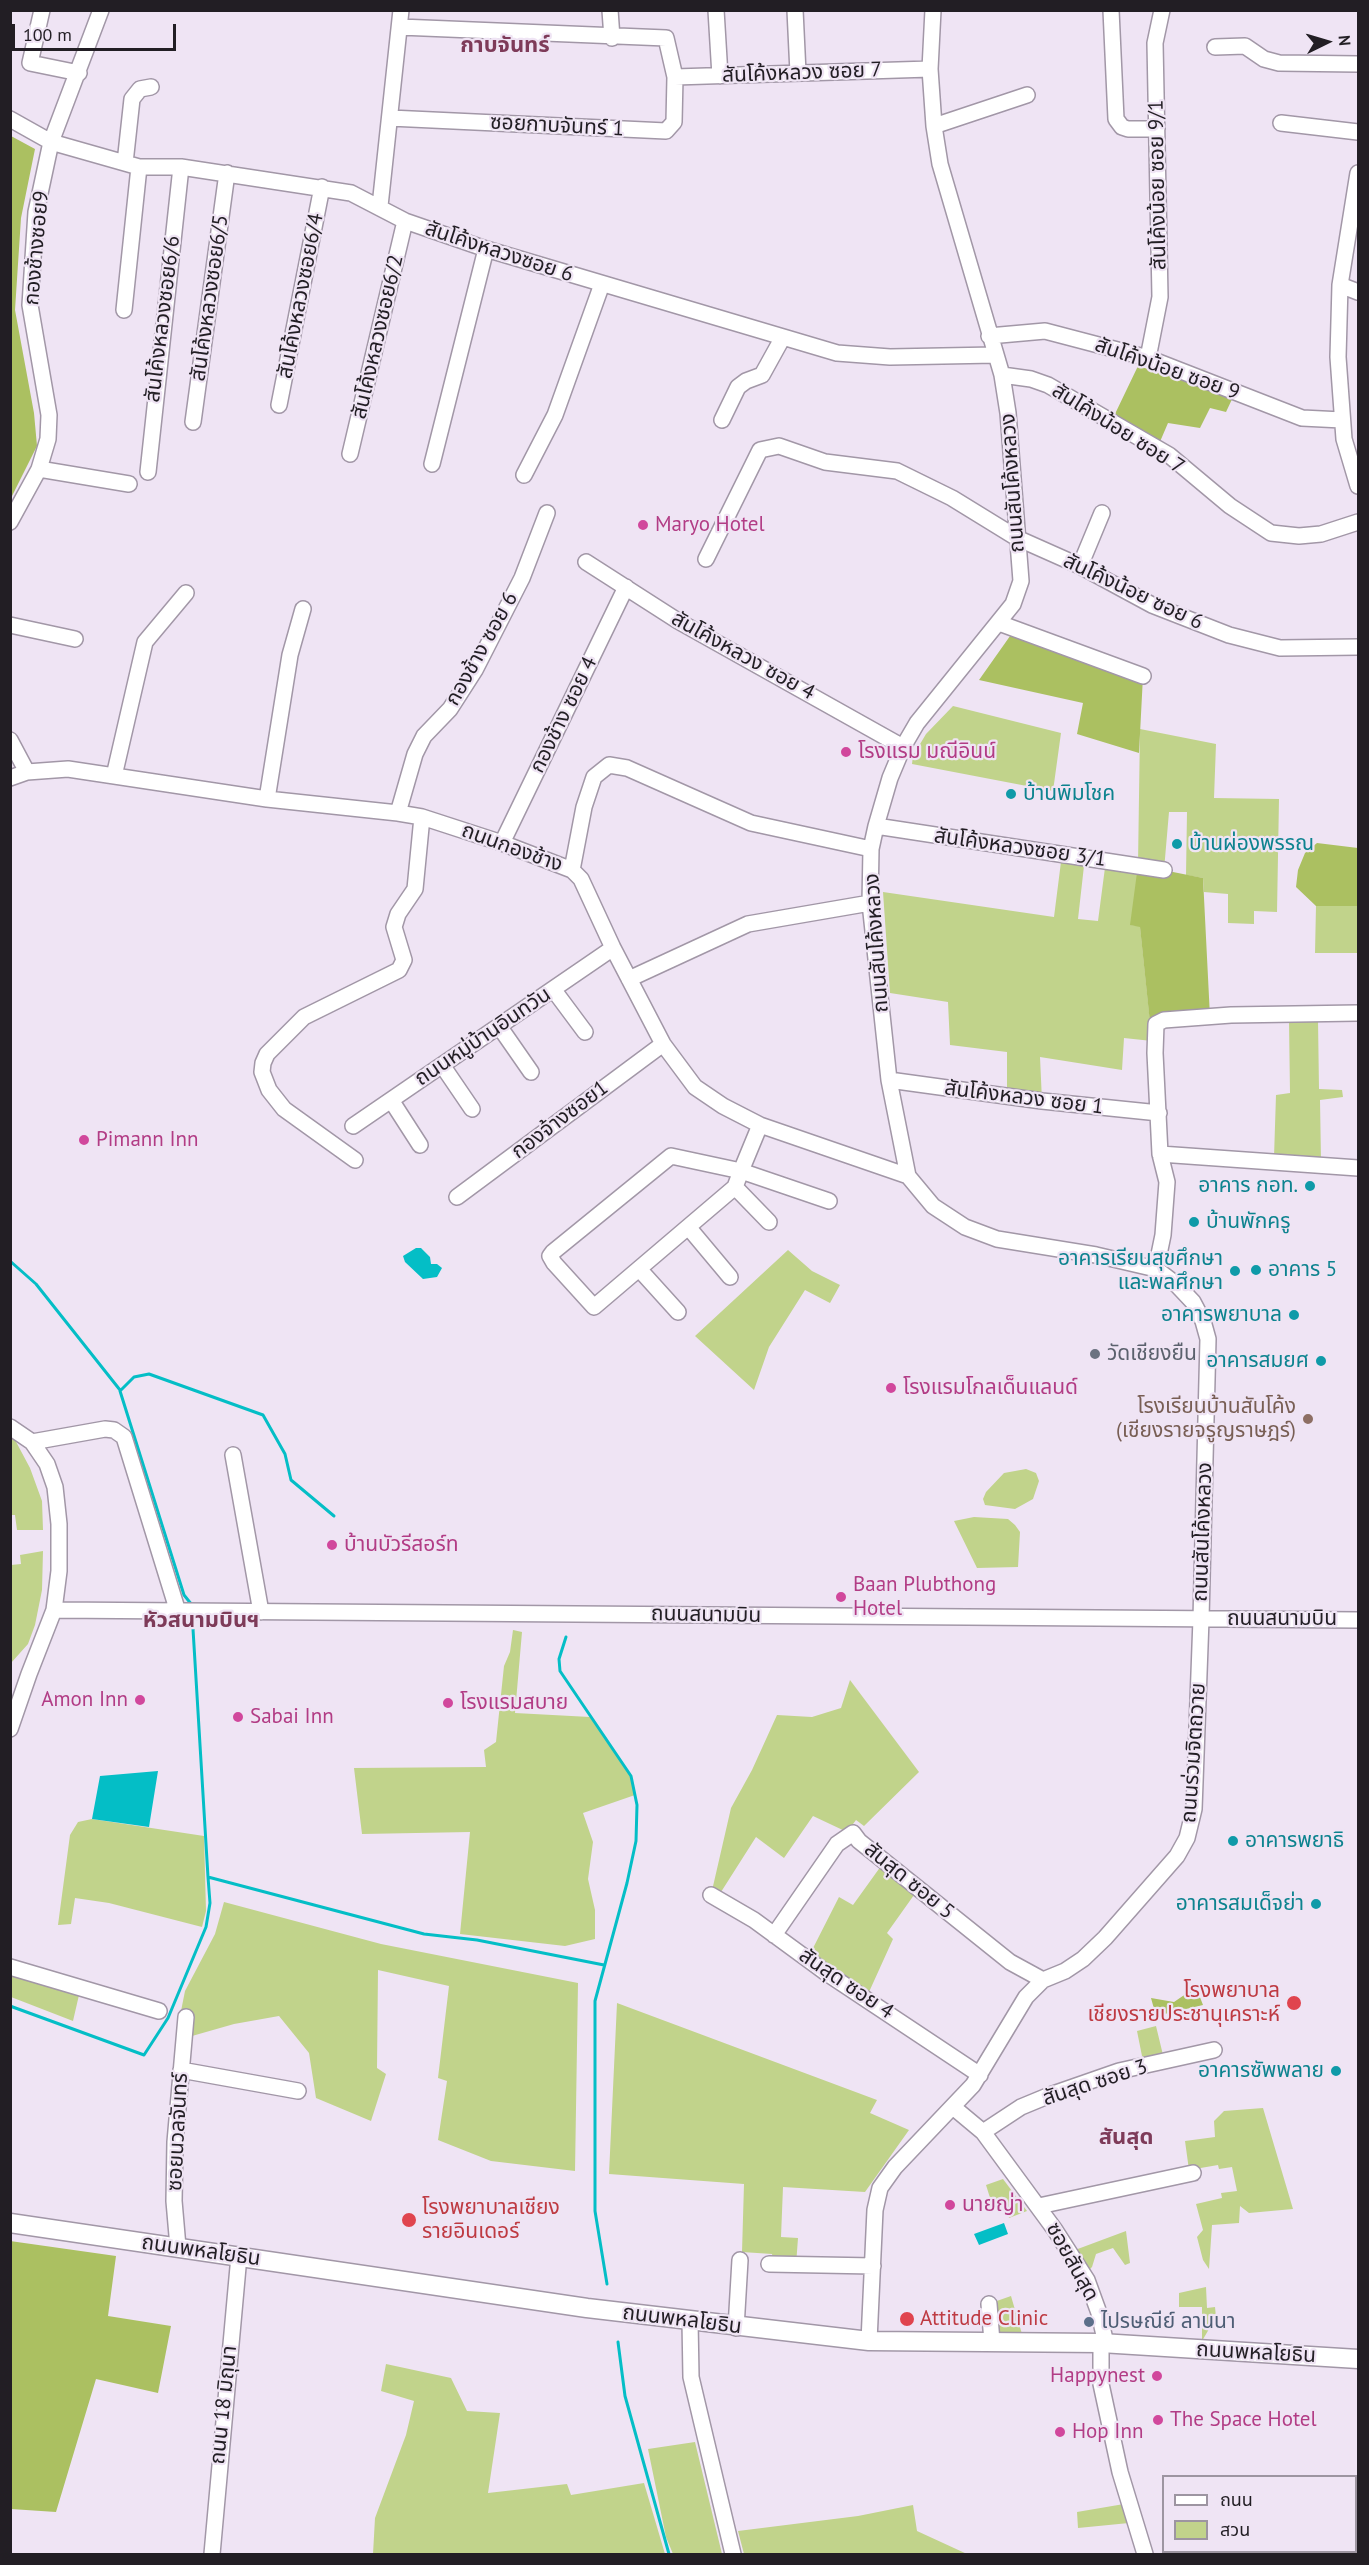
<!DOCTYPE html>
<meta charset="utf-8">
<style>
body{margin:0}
#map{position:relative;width:1369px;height:2565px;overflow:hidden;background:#efe4f4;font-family:"PT Sans","Noto Sans Thai",sans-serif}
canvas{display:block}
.frame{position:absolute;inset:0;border:12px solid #221e24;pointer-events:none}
.legend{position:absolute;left:1162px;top:2475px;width:195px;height:78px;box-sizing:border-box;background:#efe4f4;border:2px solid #9d95a1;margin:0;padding:8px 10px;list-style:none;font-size:18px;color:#221e24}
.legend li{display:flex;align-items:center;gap:12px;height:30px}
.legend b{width:30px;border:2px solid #9d95a1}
.north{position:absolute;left:1297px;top:12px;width:60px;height:60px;-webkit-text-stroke:4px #efe4f4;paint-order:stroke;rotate:85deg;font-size:16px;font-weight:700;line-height:24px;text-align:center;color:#221e24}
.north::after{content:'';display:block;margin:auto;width:21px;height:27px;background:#221e24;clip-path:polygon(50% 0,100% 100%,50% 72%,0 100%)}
.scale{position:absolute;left:12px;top:24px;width:164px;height:27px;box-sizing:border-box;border:3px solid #221e24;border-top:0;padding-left:8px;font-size:18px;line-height:21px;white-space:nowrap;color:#221e24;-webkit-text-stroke:4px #efe4f4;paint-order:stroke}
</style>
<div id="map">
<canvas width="1369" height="2565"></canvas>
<div class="frame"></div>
<ul class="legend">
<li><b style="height:8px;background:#fff"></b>ถนน</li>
<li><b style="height:16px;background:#c1d38b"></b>สวน</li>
</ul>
<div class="north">N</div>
<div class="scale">100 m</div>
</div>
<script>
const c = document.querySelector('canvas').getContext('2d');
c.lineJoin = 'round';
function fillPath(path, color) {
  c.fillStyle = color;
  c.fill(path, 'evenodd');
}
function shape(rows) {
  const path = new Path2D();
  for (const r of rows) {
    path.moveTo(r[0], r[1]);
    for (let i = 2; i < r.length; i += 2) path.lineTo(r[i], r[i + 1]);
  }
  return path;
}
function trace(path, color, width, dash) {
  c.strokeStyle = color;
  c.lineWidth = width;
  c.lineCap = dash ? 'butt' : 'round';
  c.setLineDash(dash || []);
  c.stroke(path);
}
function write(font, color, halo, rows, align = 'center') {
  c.font = font + ' "PT Sans","Noto Sans Thai",sans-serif';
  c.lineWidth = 4.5;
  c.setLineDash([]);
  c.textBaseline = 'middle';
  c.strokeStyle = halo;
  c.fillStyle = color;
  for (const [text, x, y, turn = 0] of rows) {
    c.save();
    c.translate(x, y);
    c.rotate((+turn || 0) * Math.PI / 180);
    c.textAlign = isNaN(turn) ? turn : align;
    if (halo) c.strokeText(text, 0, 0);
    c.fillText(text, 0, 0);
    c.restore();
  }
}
fillPath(shape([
 [953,706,1061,733,1053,791,912,764,913,756,926,734],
 [1140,729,1216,744,1214,798,1279,799,1277,912,1254,911,1254,924,1228,923,1228,894,1204,892,1203,878,1186,875,1187,812,1169,812,1164,870,1131,925,1140,926,1152,1041,1124,1038,1122,1070,1040,1057,1042,1101,1007,1096,1007,1052,950,1045,948,1002,890,993,883,892,1054,917,1062,854,1085,857,1078,919,1098,921,1106,860,1138,864],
 [1316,906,1358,906,1358,960,1357,953,1315,953],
 [1318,1020,1319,1089,1342,1090,1343,1097,1320,1100,1321,1161,1274,1157,1276,1095,1290,1093,1289,1021],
 [788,1250,812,1271,840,1285,830,1303,805,1290,769,1347,754,1390,695,1336],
 [10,1438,14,1438,30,1468,42,1501,43,1530,17,1530,15,1515,11,1515],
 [1026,1469,1036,1473,1039,1481,1033,1499,1015,1509,985,1505,983,1499,986,1492,1004,1473],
 [974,1517,1008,1519,1015,1525,1020,1532,1018,1567,977,1568,954,1521],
 [43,1551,42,1590,35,1625,28,1644,11,1663,11,1565,21,1564,20,1555],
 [513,1630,522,1632,515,1713,590,1717,631,1776,635,1795,583,1813,593,1842,588,1879,595,1910,595,1939,565,1946,460,1934,470,1832,362,1834,354,1768,486,1767,484,1750,496,1742,504,1666,510,1652],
 [850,1680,919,1772,864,1826,856,1820,847,1832,813,1816,784,1858,756,1837,721,1892,711,1895,731,1808,752,1770,777,1715,812,1717,841,1708],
 [92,1819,204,1836,206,1911,202,1927,109,1903,75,1898,71,1924,58,1925,70,1835,78,1822],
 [881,1866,914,1895,887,1933,893,1939,869,1992,810,1954,839,1897,853,1905],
 [224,1902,381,1944,578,1983,575,2171,491,2161,438,2140,447,2081,438,2078,449,1986,378,1970,377,2068,386,2074,371,2121,316,2098,309,2053,279,2016,234,2024,192,2036,178,2026,185,1991,215,1934],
 [19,1974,79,1995,73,2021,11,1997,11,1976],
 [617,2003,877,2100,870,2113,909,2130,865,2192,783,2187,781,2237,798,2238,796,2265,774,2264,772,2254,742,2252,744,2184,609,2174],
 [1156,2026,1163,2055,1143,2061,1137,2031],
 [1263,2108,1293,2209,1249,2213,1240,2206,1239,2223,1212,2225,1209,2269,1203,2260,1197,2237,1203,2230,1196,2204,1222,2198,1221,2193,1237,2191,1232,2167,1219,2169,1218,2165,1189,2170,1185,2141,1215,2137,1214,2121,1224,2111],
 [1003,2179,1027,2211,1009,2218,1002,2198,991,2201,986,2185],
 [1126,2231,1130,2263,1125,2265,1113,2248,1096,2254,1092,2267,1087,2272,1075,2250],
 [1206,2287,1207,2308,1215,2307,1216,2317,1202,2341,1202,2307,1179,2307,1179,2293],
 [1011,2296,1022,2334,996,2334,991,2303],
 [386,2364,451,2378,467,2411,500,2413,488,2493,567,2484,571,2495,644,2483,665,2554,373,2554,375,2518,406,2435,414,2401,381,2391],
 [695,2442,722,2554,673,2554,666,2537,648,2449],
 [1124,2504,1129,2523,1078,2528,1077,2512],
 [913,2505,917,2531,967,2554,744,2554,738,2531,858,2516]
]), '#c1d38b');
fillPath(shape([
 [11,136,35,149,21,218,15,310,34,413,37,446,11,498],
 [1138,366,1234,395,1226,412,1210,408,1200,428,1168,423,1159,444,1114,416],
 [1015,629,1143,676,1139,753,1077,734,1083,703,979,680],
 [1317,843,1358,848,1358,906,1316,906,1296,887,1298,870,1305,853],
 [1138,865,1203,878,1210,1017,1150,1023,1140,927,1130,925],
 [1196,1987,1203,2005,1156,2016,1151,1998,1174,2002],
 [10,2241,116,2256,108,2316,171,2326,158,2393,96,2379,56,2512,11,2509]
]), '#abc061');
fillPath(shape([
 [416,1248,421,1248,430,1257,431,1264,437,1264,442,1268,437,1277,423,1279,405,1262,403,1256],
 [158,1771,149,1827,92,1819,100,1776],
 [1004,2223,1008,2234,979,2245,974,2234]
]), '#04bec6');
trace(shape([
 [10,1261,36,1284,120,1390],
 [192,1605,184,1595,120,1391,134,1377,149,1374,263,1415,285,1454,291,1480,334,1516],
 [193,1629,208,1877,424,1934,477,1940,604,1965],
 [566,1637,559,1659,560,1671,631,1776,637,1805,636,1841,627,1883,595,2001,595,2211,607,2284],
 [10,2006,144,2055,168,2018,206,1927,210,1903,208,1877],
 [618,2342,625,2396,669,2554]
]), '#04bec6', 3);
const minor = shape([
 [42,10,30,63,79,73],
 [610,10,612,38],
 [716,10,720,76],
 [795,10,798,73],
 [1111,10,1116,119,1122,127,1128,129,1157,129],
 [1215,47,1245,46,1264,59,1279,63,1358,64],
 [675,77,930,69],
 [390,118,666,131,674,122,675,77,666,38,400,27],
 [10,119,51,142,139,167,181,167,351,193,405,221,486,249,837,353,890,357,995,355],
 [1281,123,1358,132],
 [934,126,1027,95],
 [125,163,132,99,140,89,151,87],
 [1358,173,1340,285,1338,357,1344,439,1358,486],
 [380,206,401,10],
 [1340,285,1358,292],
 [124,310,139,167],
 [989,336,1045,331,1148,358,1302,418,1342,420],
 [1148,358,1160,297,1155,43,1162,10],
 [1002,375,1031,379,1048,385,1169,455,1230,506,1271,533,1299,536,1321,534,1358,522],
 [279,405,322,187],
 [722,420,738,387,746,381,762,375,783,337],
 [193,422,227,173],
 [350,454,405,221],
 [432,464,486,249],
 [39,469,129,484],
 [148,472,181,167],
 [524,475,555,415,602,284],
 [10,522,39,469,48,439,49,415,30,305,36,212,51,142,101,10],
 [706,559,760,450,779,446,825,462,897,471,952,498,1017,538,1080,566,1152,605,1229,635,1280,648,1358,647],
 [586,562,678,621,903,747],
 [1080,566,1102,513],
 [999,623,1143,676],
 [10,625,75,639],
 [10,740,27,772],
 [114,776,145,642,186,593],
 [10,778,27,772,68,769,267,799,398,813,422,817,502,843,572,870,581,879,613,948,663,1044,695,1087,723,1106,760,1125,908,1176],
 [267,799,290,655,303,609],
 [398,813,415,754,424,736,450,709,475,670,522,578,547,513],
 [876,826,1164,870],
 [502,843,626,587],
 [572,870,584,807,594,777,609,765,627,768,751,823,871,849],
 [629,979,748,924,870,903],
 [553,989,585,1032],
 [499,1026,531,1072],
 [442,1065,472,1109],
 [889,1080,1042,1101,1159,1113],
 [391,1100,420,1145],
 [760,1125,741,1171,735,1187,594,1307,554,1263,550,1256,553,1252,671,1156,741,1171,829,1201],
 [353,1126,613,948],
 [1160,1154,1358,1168],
 [355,1160,284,1109,269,1090,262,1072,263,1063,267,1054,304,1017,399,970,404,960,394,927,398,914,415,889,422,817],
 [735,1187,769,1222],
 [457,1197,663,1044],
 [689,1228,730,1277],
 [1156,1269,1163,1235,1167,1182,1160,1154,1155,1053,1156,1024,1164,1020,1231,1015,1358,1013],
 [640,1270,678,1312],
 [10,1427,32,1442,47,1464,55,1487,59,1524,59,1571,54,1610,29,1674,10,1729],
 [32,1442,105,1429,114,1430,124,1437,178,1612],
 [233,1455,261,1612],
 [54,1610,1358,1620],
 [711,1895,754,1920,825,1972,980,2075],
 [774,1935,837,1844,853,1833,859,1841,1010,1962,1043,1980],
 [10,1967,159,2011],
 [181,2070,298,2091],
 [953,2107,983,2132,1055,2230,1087,2280,1099,2313,1106,2344],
 [983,2132,1021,2107,1050,2095,1119,2071,1214,2050],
 [1039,2206,1193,2173],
 [178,2247,174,2201,175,2142,186,2017],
 [769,2264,873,2266],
 [989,2304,992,2342],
 [690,2321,691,2377,733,2554],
 [736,2328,740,2260],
 [869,2341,875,2210,880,2188,895,2167,973,2085,1026,1997,1043,1980,1065,1971,1083,1959,1105,1938,1177,1856,1187,1838,1194,1809,1201,1619,1208,1339,1203,1321,1193,1302,1177,1285,1156,1269,1096,1255,997,1239,965,1227,933,1206,908,1176,889,1080,870,903,871,849,876,826,890,778,903,747,917,723,1013,604,1021,581,1008,413,1002,375,940,164,934,126,930,69,933,10],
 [1101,2343,1101,2384,1120,2472,1145,2554],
 [212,2554,239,2256]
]);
const major = shape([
 [10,2223,587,2308,869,2341,1101,2343,1358,2359]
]);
trace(minor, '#a297a7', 18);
trace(major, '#a297a7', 21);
trace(minor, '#fff', 15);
trace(major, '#fff', 18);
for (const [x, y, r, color] of [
 [643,525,6,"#d1479c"],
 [846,752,6,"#d1479c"],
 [1011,794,6,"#0f9aa8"],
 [1177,844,6,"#0f9aa8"],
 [84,1140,6,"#d1479c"],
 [1310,1186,6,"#0f9aa8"],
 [1194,1222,6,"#0f9aa8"],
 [1256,1270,6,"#0f9aa8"],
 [1235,1271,6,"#0f9aa8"],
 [1294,1315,6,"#0f9aa8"],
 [1095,1354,6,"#6b7280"],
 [1321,1361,6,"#0f9aa8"],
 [891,1388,6,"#d1479c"],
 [1308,1419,6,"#8d6e63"],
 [332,1545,6,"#d1479c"],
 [841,1597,6,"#d1479c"],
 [140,1700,6,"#d1479c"],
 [448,1703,6,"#d1479c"],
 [238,1717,6,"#d1479c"],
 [1233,1841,6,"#0f9aa8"],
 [1316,1904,6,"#0f9aa8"],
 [1294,2003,8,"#e0444e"],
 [1336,2071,6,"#0f9aa8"],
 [950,2205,6,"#d1479c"],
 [409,2220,8,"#e0444e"],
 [907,2319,8,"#e0444e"],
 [1089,2322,6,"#5c6f8a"],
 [1157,2376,6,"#d1479c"],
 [1158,2420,6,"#d1479c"],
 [1060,2432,6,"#d1479c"]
]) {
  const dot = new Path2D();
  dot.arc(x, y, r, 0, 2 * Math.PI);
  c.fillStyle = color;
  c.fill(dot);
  trace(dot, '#efe4f4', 2);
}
write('21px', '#221e24', '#efe4f4', [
 ["สันโค้งหลวง ซอย 7",802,73,-2],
 ["ซอยกาบจันทร์ 1",557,126,3],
 ["สันโค้งน้อย ซอย 9/1",1158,185,-91],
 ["กองช้างซอย9",37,248,-85],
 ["สันโค้งหลวงซอย 6",499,252,18],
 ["สันโค้งหลวงซอย6/4",301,296,-79],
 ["สันโค้งหลวงซอย6/5",210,298,-82],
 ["สันโค้งหลวงซอย6/6",163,319,-83],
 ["สันโค้งหลวงซอย6/2",378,337,-77],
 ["สันโค้งน้อย ซอย 9",1167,369,19],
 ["สันโค้งน้อย ซอย 7",1118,429,32],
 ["ถนนสันโค้งหลวง",1013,483,-94],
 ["สันโค้งน้อย ซอย 6",1133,592,25],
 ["กองช้าง ซอย 6",482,649,-61],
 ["สันโค้งหลวง ซอย 4",743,656,29],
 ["กองช้าง ซอย 4",564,715,-64],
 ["ถนนกองช้าง",512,848,20],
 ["สันโค้งหลวงซอย 3/1",1020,848,8],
 ["ถนนสันโค้งหลวง",877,943,-94],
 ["ถนนหมู่บ้านอินทวัน",483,1037,-34],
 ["สันโค้งหลวง ซอย 1",1024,1098,7],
 ["กองจ้างซอย1",560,1120,-37],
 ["ถนนสันโค้งหลวง",1203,1532,-88],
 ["ถนนสนามบิน",706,1615,1],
 ["ถนนสนามบิน",1282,1619],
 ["ถนนร่วมจิตถวาย",1194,1753,-86],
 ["สันสุด ซอย 5",909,1881,39],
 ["สันสุด ซอย 4",846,1984,34],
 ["สันสุด ซอย 3",1095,2083,-18],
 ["ซอยนวลจันทร์",178,2132,-87],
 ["ถนนพหลโยธิน",201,2251,8],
 ["ซอยสันสุด",1072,2262,61],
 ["ถนนพหลโยธิน",682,2320,7],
 ["ถนนพหลโยธิน",1256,2353,3],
 ["ถนน 18 มิถุนา",224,2405,-84]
]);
write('21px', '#b23c85', '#efe4f4', [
 ["Maryo Hotel",655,525],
 ["โรงแรม มณีอินน์",858,752],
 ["Pimann Inn",96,1140],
 ["โรงแรมโกลเด็นแลนด์",903,1388],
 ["บ้านบัวรีสอร์ท",344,1545],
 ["Baan Plubthong",853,1585],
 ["Hotel",853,1609],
 ["Amon Inn",128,1700,"right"],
 ["โรงแรมสบาย",460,1703],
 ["Sabai Inn",250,1717],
 ["นายญ่า",962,2205],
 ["Happynest",1145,2376,"right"],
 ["The Space Hotel",1170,2420],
 ["Hop Inn",1072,2432]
], 'left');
write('21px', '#0d838f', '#efe4f4', [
 ["บ้านพิมโชค",1023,794,"left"],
 ["บ้านผ่องพรรณ",1189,844,"left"],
 ["อาคาร กอท.",1298,1186],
 ["บ้านพักครู",1206,1222,"left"],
 ["อาคารเรียนสุขศึกษา",1223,1259],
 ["และพลศึกษา",1223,1283],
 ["อาคาร 5",1268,1270,"left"],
 ["อาคารพยาบาล",1282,1315],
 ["อาคารสมยศ",1309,1361],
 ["อาคารพยาธิ",1245,1841,"left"],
 ["อาคารสมเด็จย่า",1304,1904],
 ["อาคารซัพพลาย",1324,2071]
], 'right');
write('21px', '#5b616d', '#efe4f4', [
 ["วัดเชียงยืน",1107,1354]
], 'left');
write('21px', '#785e54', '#efe4f4', [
 ["โรงเรียนบ้านสันโค้ง",1296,1407],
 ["(เชียงรายจรูญราษฎร์)",1296,1431]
], 'right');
write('21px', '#be3a42', '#efe4f4', [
 ["โรงพยาบาล",1280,1991,"right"],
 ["เชียงรายประชานุเคราะห์",1280,2015,"right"],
 ["โรงพยาบาลเชียง",422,2208],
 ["รายอินเดอร์",422,2232],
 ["Attitude Clinic",920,2319]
], 'left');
write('21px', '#4e5e75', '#efe4f4', [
 ["ไปรษณีย์ ลานนา",1101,2322]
], 'left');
write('bold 22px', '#7e3b59', '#efe4f4', [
 ["กาบจันทร์",505,46],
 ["หัวสนามบินฯ",201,1621],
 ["สันสุด",1126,2138]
]);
</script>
